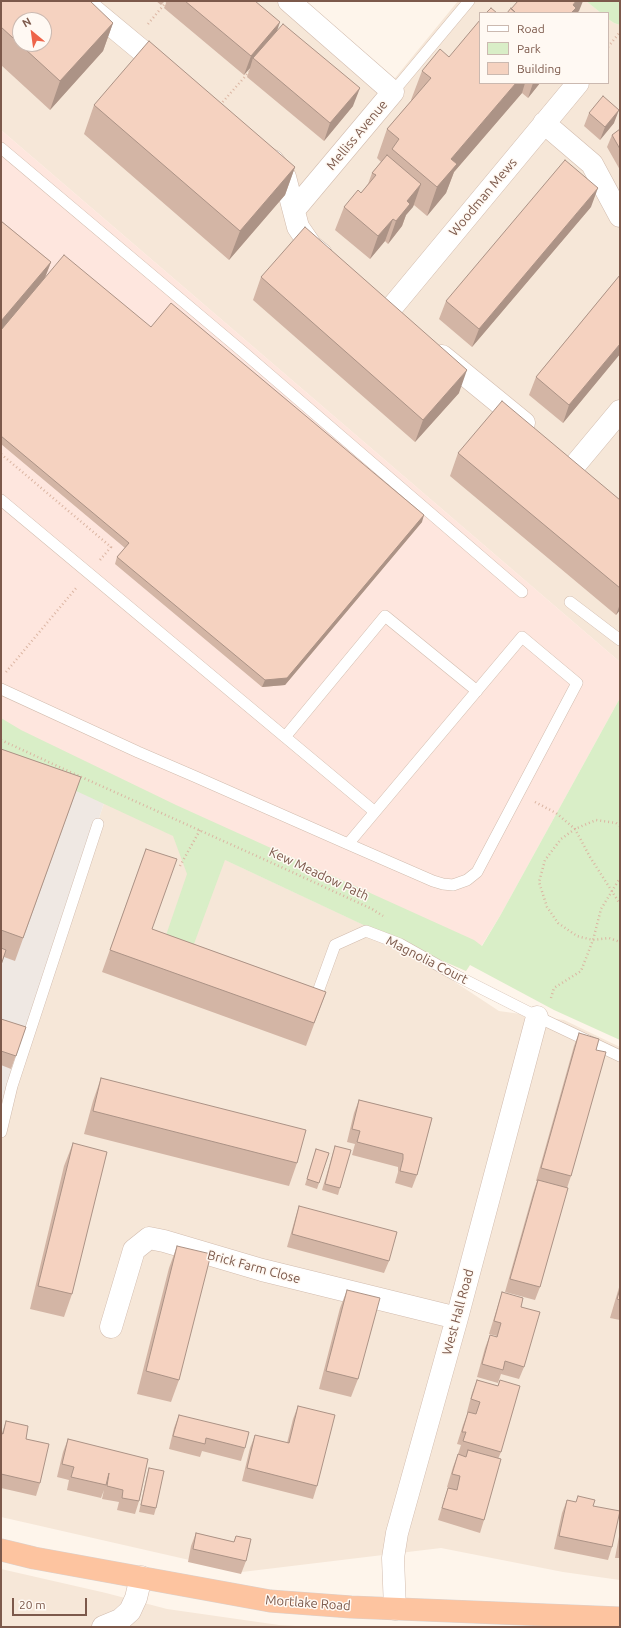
<!DOCTYPE html>
<style>
body{margin:0}
#map{position:relative;width:621px;height:1628px;overflow:hidden;background:#fef5eb;font-family:Ubuntu,sans-serif}
canvas{display:block}
.frame{position:absolute;inset:0;border:2px solid #7c594b;pointer-events:none}
.legend{position:absolute;left:479px;top:12px;width:130px;height:72px;box-sizing:border-box;background:#fff9f3;border:1px solid #cbb9b0;margin:0;padding:5px 7px;list-style:none;font-size:12px;color:#7c594b}
.legend li{display:flex;align-items:center;gap:8px;height:20px}
.legend b{width:20px;border:1px solid #cbb9b0}
.north{position:absolute;left:12px;top:12px;width:40px;height:40px;box-sizing:border-box;background:#fff9f3;border:1px solid #cbb9b0;border-radius:50%;rotate:331deg;font-size:11px;font-weight:700;line-height:16px;text-align:center;color:#7c594b}
.north::after{content:'';display:block;margin:auto;width:14px;height:18px;background:#ee6449;clip-path:polygon(50% 0,100% 100%,50% 72%,0 100%)}
.scale{position:absolute;left:12px;top:1598px;width:75px;height:18px;box-sizing:border-box;border:2px solid #7c594b;border-top:0;padding-left:5px;font-size:12px;line-height:14px;white-space:nowrap;color:#7c594b;-webkit-text-stroke:3px #fff9f3;paint-order:stroke}
</style>
<div id="map">
<canvas width="621" height="1628"></canvas>
<div class="frame"></div>
<ul class="legend">
<li><b style="height:5px;background:#fff"></b>Road</li>
<li><b style="height:11px;background:#d9eec7"></b>Park</li>
<li><b style="height:11px;background:#f5d2c0"></b>Building</li>
</ul>
<div class="north">N</div>
<div class="scale">20 m</div>
</div>
<script>
const c = document.querySelector('canvas').getContext('2d');
c.lineJoin = 'round';
function fillPath(path, color) {
  c.fillStyle = color;
  c.fill(path, 'evenodd');
}
function shape(rows) {
  const path = new Path2D();
  for (const r of rows) {
    path.moveTo(r[0], r[1]);
    for (let i = 2; i < r.length; i += 2) path.lineTo(r[i], r[i + 1]);
  }
  return path;
}
function trace(path, color, width, dash) {
  c.strokeStyle = color;
  c.lineWidth = width;
  c.lineCap = dash ? 'butt' : 'round';
  c.setLineDash(dash || []);
  c.stroke(path);
}
function write(font, color, halo, rows, align = 'center') {
  c.font = font + ' Ubuntu,sans-serif';
  c.lineWidth = 3;
  c.setLineDash([]);
  c.textBaseline = 'middle';
  c.strokeStyle = halo;
  c.fillStyle = color;
  for (const [text, x, y, turn = 0] of rows) {
    c.save();
    c.translate(x, y);
    c.rotate((+turn || 0) * Math.PI / 180);
    c.textAlign = isNaN(turn) ? turn : align;
    if (halo) c.strokeText(text, 0, 0);
    c.fillText(text, 0, 0);
    c.restore();
  }
}
fillPath(shape([
 [1,1,281,1,386,89,458,1,586,1,601,13,480,13,480,83,608,83,608,19,614,23,620,25,620,662,1,130],
 [20,20,44,20,44,44,20,44],
 [104,803,379,932,499,1011,564,1020,620,1047,620,1580,563,1572,441,1548,242,1572,1,1517,1,1116],
 [1,1569,106,1593,167,1609,279,1625,312,1627,1,1627]
]), '#f6e7d8');
fillPath(shape([
 [1,130,620,662,620,698,500,916,466,971,1,756]
]), '#fee6de');
fillPath(shape([
 [1,756,104,803,1,1116]
]), '#efe8e3');
fillPath(shape([
 [586,1,620,1,620,25,614,23,608,19,608,13,601,13],
 [620,698,620,1040,554,1010,470,965,466,971,404,944,225,860,191,952,163,944,187,874,173,836,1,756,1,718,21,730,176,805,474,940,482,946,500,916]
]), '#d9eec7');
const service = shape([
 [393,92,469,1],
 [1,148,242,351,522,592],
 [1,500,375,812],
 [570,602,620,640],
 [1,689,138,752,196,777,348,844,433,881,443,884,453,885,467,880,477,872,577,683,522,637,348,844],
 [285,737,385,616,477,691],
 [319,989,335,945,366,931,400,944,457,976,542,1019,620,1056],
 [1,1132,12,1086,98,824]
]);
const minor = shape([
 [82,1,164,69],
 [289,1,393,92,294,210],
 [544,123,592,164,620,216],
 [273,161,285,177,298,227,311,246,321,254],
 [388,312,578,83],
 [442,356,524,423],
 [575,465,620,411],
 [111,1327,134,1250,149,1238,164,1241,262,1270,457,1318],
 [395,1609,393,1558,397,1533,457,1318,537,1017],
 [103,1627,120,1620,130,1611,136,1598,141,1577]
]);
const trunk = shape([
 [1,1550,34,1558,270,1601,351,1607,620,1618]
]);
trace(service, '#d2bcae', 12);
trace(minor, '#d2bcae', 23);
trace(trunk, '#dad1cd', 23);
trace(shape([
 [148,24,167,1],
 [608,47,620,32],
 [220,105,250,71],
 [1,454,111,547,100,560],
 [6,672,77,587],
 [1,740,68,771,281,867,372,909,383,916],
 [535,802,556,813,575,829,590,857,620,904],
 [620,826,616,823,596,820,575,829,561,839,545,860,539,882,547,907,558,923,577,936,593,940,609,938,620,942],
 [180,866,200,830],
 [551,998,554,988,581,971,593,940,601,909,620,878]
]), '#dbb5a2', 2.5, [1, 3]);
trace(service, '#fff', 11);
trace(minor, '#fff', 22);
trace(trunk, '#fdc4a0', 22);
fillPath(shape([
 [1,1,113,23,103,51,50,110,1,65],
 [156,1,165,1,161,5],
 [167,1,255,1,277,31,353,106,324,141,247,77,250,68,244,75,164,8],
 [422,71,480,83,540,83,528,98,522,93,454,172,446,193,427,216,414,205,406,215,402,226,388,244,385,241,370,259,335,230,344,207,361,193,368,184,372,173,381,162,377,158,387,129,412,100,411,100],
 [94,105,295,167,285,195,229,260,84,134],
 [589,113,614,123,600,140,584,126],
 [620,129,620,170,607,147,612,135],
 [591,207,472,347,439,319,446,301],
 [1,221,51,262,45,278,151,327,422,522,285,685,262,687,115,564,117,557,125,548,1,444],
 [620,275,620,354,563,423,529,395,536,377],
 [261,277,459,393,415,442,253,300],
 [458,453,620,500,620,610,616,615,450,476],
 [1,749,81,777,15,961,4,957,1,965],
 [146,849,152,929,326,992,306,1046,102,972],
 [1,1019,26,1027,11,1069,1,1065],
 [579,1033,596,1050,571,1176,567,1188,540,1287,535,1300,505,1292,533,1193,537,1181,536,1181,574,1046],
 [101,1078,297,1163,289,1186,84,1134,93,1101],
 [359,1100,432,1118,417,1175,412,1188,395,1183,398,1172,398,1167,352,1155,355,1144,347,1142,354,1113],
 [73,1143,72,1294,64,1317,30,1309,64,1166],
 [335,1146,340,1188,338,1195,322,1190],
 [316,1149,329,1153,317,1189,305,1185],
 [299,1206,389,1261,384,1273,287,1247,295,1219],
 [177,1246,179,1380,171,1402,137,1394,169,1268],
 [620,1284,620,1320,610,1318],
 [347,1290,358,1379,351,1397,319,1389,340,1308],
 [502,1292,521,1307,524,1367,519,1379,501,1374,498,1383,477,1377,485,1348,490,1335,496,1337,497,1336,489,1334,498,1305],
 [477,1380,498,1386,500,1380,501,1452,498,1459,484,1520,480,1533,438,1520,444,1500,448,1488,447,1487,453,1467,458,1454,466,1456,458,1454,461,1445,457,1444,463,1425,468,1412,467,1412,472,1393],
 [298,1406,317,1486,313,1499,242,1481,250,1448,255,1435,287,1443,293,1419],
 [179,1415,245,1448,241,1461,202,1451,200,1457,169,1449,174,1428],
 [6,1421,26,1439,40,1483,36,1496,1,1488,1,1433,2,1433],
 [68,1439,139,1501,135,1514,117,1510,119,1502,102,1499,104,1490,101,1498,67,1490,69,1480,57,1477,63,1452],
 [149,1468,156,1508,154,1515,139,1512,147,1475],
 [567,1500,593,1506,612,1547,608,1560,554,1549,562,1513],
 [620,1531,620,1558,615,1558],
 [196,1533,234,1542,236,1536,246,1561,241,1574,188,1562,191,1546]
]), '#d3b5a5');
fillPath(shape([
 [576,1,583,1,579,11,577,13,570,13,573,5],
 [280,22,274,40,253,58,250,68,244,75,251,56],
 [113,23,103,51,50,110,60,81],
 [516,83,525,83,522,93,454,172,446,193,427,216,437,187,451,159],
 [533,83,540,83,528,98],
 [360,88,353,106,324,141,330,123],
 [619,110,614,123,600,140,605,127],
 [295,167,285,195,229,260,240,231],
 [421,184,413,207,406,215,402,226,388,244,396,221,407,201],
 [598,188,591,207,472,347,479,329],
 [393,219,385,241,370,259,378,236],
 [51,262,42,285,1,334,1,321],
 [620,344,620,354,563,423,569,405],
 [467,370,459,393,415,442,423,420],
 [424,515,422,522,285,685,262,687,265,680],
 [620,604,620,610,616,615]
]), '#ac9386');
const building = shape([
 [1,1,90,1,113,23,60,81,1,27,1,1],
 [20,20,44,20,44,44,20,44,20,20],
 [185,1,255,1,280,22,251,56,185,1],
 [518,1,576,1,573,5,576,8,571,13,516,13,511,9,518,1],
 [491,8,497,13,486,13,491,8],
 [511,8,516,13,507,13,511,8],
 [480,20,480,83,516,83,451,159,457,164,437,187,392,149,399,139,387,129,431,78,422,71,440,49,449,57,480,20],
 [283,24,360,88,330,123,253,58,283,24],
 [149,41,295,167,240,231,94,105,149,41],
 [603,96,619,110,605,127,589,113,603,96],
 [620,129,620,149,612,135,620,129],
 [387,155,421,184,407,201,410,204,396,221,393,219,378,236,344,207,358,190,361,193,376,175,372,173,387,155],
 [565,160,598,188,479,329,446,301,565,160],
 [1,221,51,262,1,321,1,221],
 [305,227,467,370,423,420,261,277,305,227],
 [64,255,151,327,171,303,424,515,287,678,265,680,117,557,129,543,1,436,1,330,64,255],
 [620,275,620,344,569,405,536,377,620,275],
 [502,401,620,500,620,588,458,453,502,401],
 [1,749,81,777,23,938,1,930,1,749],
 [146,849,177,859,152,929,326,992,314,1023,110,950,146,849],
 [1,948,6,950,1,965,1,948],
 [1,1019,26,1027,16,1056,1,1051,1,1019],
 [579,1033,599,1039,596,1050,606,1052,571,1176,541,1168,579,1033],
 [101,1078,306,1130,297,1163,93,1111,101,1078],
 [359,1100,432,1118,417,1175,400,1171,403,1159,403,1154,357,1142,360,1131,352,1129,359,1100],
 [73,1143,107,1152,72,1294,38,1286,73,1143],
 [335,1146,351,1150,340,1188,325,1184,335,1146],
 [316,1149,329,1153,319,1183,307,1179,316,1149],
 [538,1180,568,1188,540,1287,510,1279,538,1180],
 [299,1206,397,1232,389,1261,292,1234,299,1206],
 [177,1246,211,1254,179,1380,146,1371,177,1246],
 [620,1289,620,1300,617,1299,620,1289],
 [347,1290,380,1298,358,1379,326,1371,347,1290],
 [502,1292,523,1298,521,1307,540,1312,524,1367,505,1361,503,1370,482,1364,490,1335,497,1337,501,1323,494,1321,502,1292],
 [477,1380,498,1386,500,1380,520,1386,501,1452,463,1441,466,1432,462,1432,468,1412,476,1414,480,1402,471,1399,477,1380],
 [298,1406,335,1415,317,1486,247,1468,255,1435,289,1443,298,1406],
 [179,1415,249,1432,245,1448,206,1438,205,1444,173,1436,179,1415],
 [6,1421,28,1426,26,1439,49,1444,40,1483,1,1474,1,1433,3,1434,6,1421],
 [68,1439,148,1459,139,1501,122,1498,123,1490,107,1486,109,1473,106,1485,71,1477,74,1467,62,1464,68,1439],
 [468,1450,501,1459,484,1520,442,1508,448,1488,457,1490,460,1476,452,1474,458,1454,466,1457,468,1450],
 [149,1468,164,1471,156,1508,141,1505,149,1468],
 [578,1496,595,1500,593,1506,620,1511,612,1547,559,1536,567,1500,576,1502,578,1496],
 [196,1533,234,1542,236,1536,251,1539,246,1561,193,1549,196,1533]
]);
fillPath(building, '#f5d2c0');
trace(building, '#ac9386', 1);
write('13px', '#7c594b', '#fff9f3', [
 ["Melliss Avenue",357,135,-50],
 ["Woodman Mews",483,197,-50],
 ["Kew Meadow Path",319,874,25],
 ["Magnolia Court",427,960,27],
 ["Brick Farm Close",254,1267,15],
 ["West Hall Road",458,1312,-75],
 ["Mortlake Road",308,1603,4]
]);
</script>
